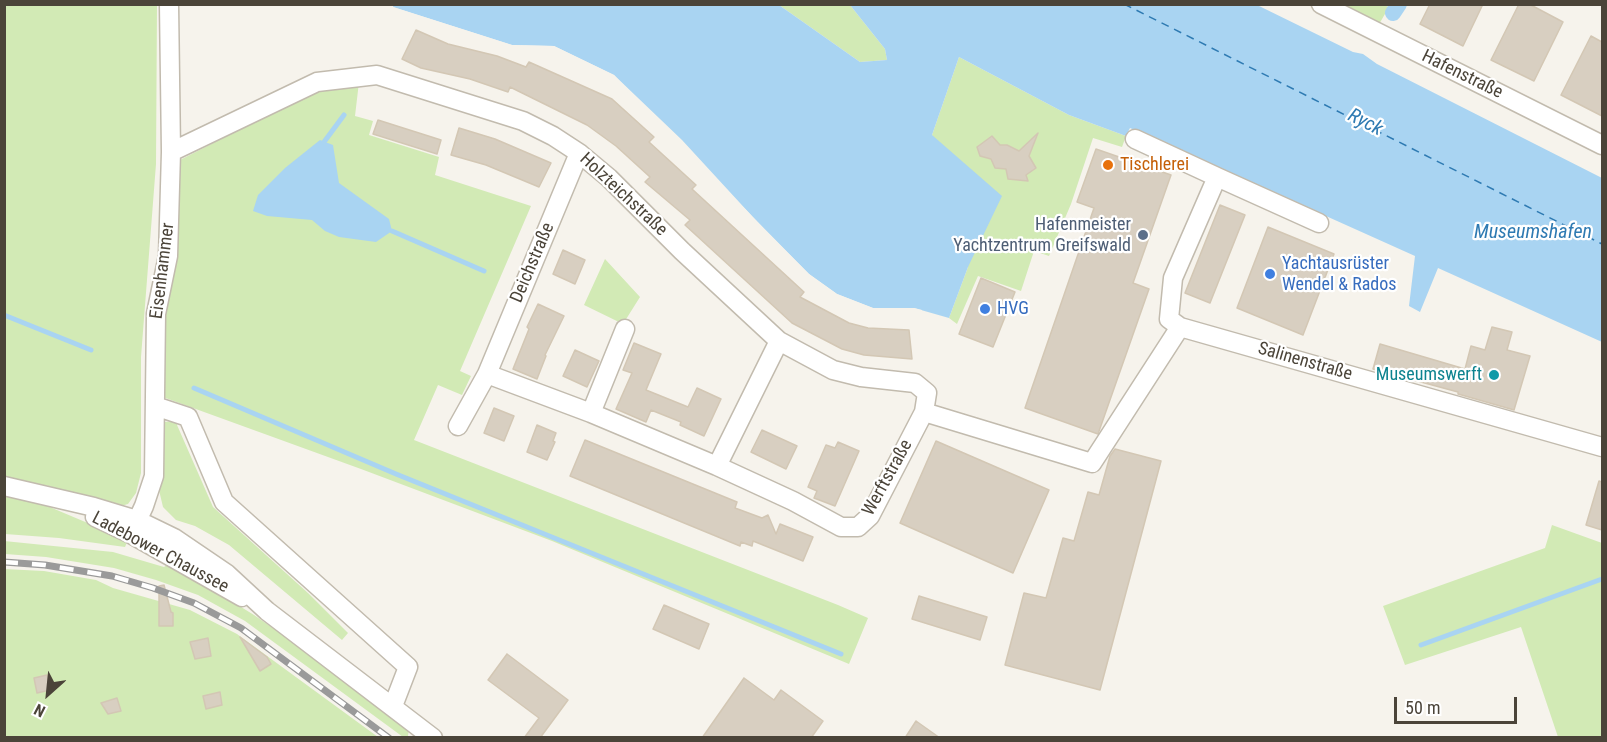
<!DOCTYPE html>
<meta charset="utf-8">
<style>
body{margin:0}
#map{position:relative;width:1607px;height:742px;overflow:hidden;background:#f6f3ec;font-family:"Roboto Condensed",sans-serif}
canvas{display:block}
.frame{position:absolute;inset:0;border:6px solid #4b4439;pointer-events:none}
.north{position:absolute;left:18px;top:664px;width:60px;height:60px;-webkit-text-stroke:4px #fff;paint-order:stroke;rotate:207deg;font-size:16px;font-weight:700;line-height:24px;text-align:center;color:#4b4439}
.north::after{content:'';display:block;margin:auto;width:21px;height:27px;background:#4b4439;clip-path:polygon(50% 0,100% 100%,50% 72%,0 100%)}
.scale{position:absolute;left:1394px;top:697px;width:123px;height:27px;box-sizing:border-box;border:3px solid #4b4439;border-top:0;padding-left:8px;font-size:18px;line-height:21px;white-space:nowrap;color:#4b4439;-webkit-text-stroke:4px #fff;paint-order:stroke}
</style>
<div id="map">
<canvas width="1607" height="742"></canvas>
<div class="frame"></div>
<div class="north">N</div>
<div class="scale">50 m</div>
</div>
<script>
const c = document.querySelector('canvas').getContext('2d');
c.lineJoin = 'round';
function fillPath(path, color) {
  c.fillStyle = color;
  c.fill(path, 'evenodd');
}
function shape(rows) {
  const path = new Path2D();
  for (const r of rows) {
    path.moveTo(r[0], r[1]);
    for (let i = 2; i < r.length; i += 2) path.lineTo(r[i], r[i + 1]);
  }
  return path;
}
function trace(path, color, width, dash) {
  c.strokeStyle = color;
  c.lineWidth = width;
  c.lineCap = dash ? 'butt' : 'round';
  c.setLineDash(dash || []);
  c.stroke(path);
}
function write(font, color, halo, rows, align = 'center') {
  c.font = font + ' "Roboto Condensed",sans-serif';
  c.lineWidth = 4.5;
  c.setLineDash([]);
  c.textBaseline = 'middle';
  c.strokeStyle = halo;
  c.fillStyle = color;
  for (const [text, x, y, turn = 0] of rows) {
    c.save();
    c.translate(x, y);
    c.rotate((+turn || 0) * Math.PI / 180);
    c.textAlign = isNaN(turn) ? turn : align;
    if (halo) c.strokeText(text, 0, 0);
    c.fillText(text, 0, 0);
    c.restore();
  }
}
fillPath(shape([
 [1381,4,1389,7,1378,26,1333,5],
 [4,5,157,5,156,164,141,357,141,473,136,493,128,504,117,507,49,486,5,478],
 [779,5,850,5,885,49,887,60,860,62],
 [959,57,1069,115,1126,136,1122,147,1093,138,1071,204,1049,256,1034,251,1021,291,978,276,957,324,949,318,968,267,932,135],
 [359,82,355,116,373,121,369,135,439,157,435,175,531,206,460,371,471,376,462,395,438,385,414,440,838,605,868,618,849,664,552,541,361,469,160,396,162,326,180,160,317,90],
 [605,259,640,297,623,324,584,305],
 [178,421,177,425,213,507,308,593,348,633,342,640,229,545,195,526,176,520,163,507,158,486,162,422],
 [4,495,45,505,128,540,125,547,59,538,5,534],
 [1552,525,1602,543,1602,737,1558,737,1521,627,1405,665,1383,606,1545,548],
 [4,541,113,552,164,567,170,563,254,615,296,644,409,729,408,736,403,737,245,621,198,595,156,580,114,568,46,557,5,554],
 [4,569,44,571,96,580,113,588,190,610,237,634,378,737,5,737]
]), '#d2eab5');
fillPath(shape([
 [394,4,779,5,860,62,887,60,885,49,850,5,1257,5,1353,52,1363,54,1377,64,1602,178,1602,342,1438,268,1420,312,1409,306,1415,256,1130,128,1126,136,1069,115,959,57,932,135,1002,196,968,267,949,318,914,308,873,308,837,294,809,274,763,228,682,140,614,75,554,46,512,45,393,7],
 [320,140,333,145,339,183,389,219,392,231,376,242,339,237,325,231,312,220,267,216,253,211,258,195,285,168]
]), '#a9d4f2');
fillPath(shape([
 [393,7,512,45,554,46,614,75,670,133,613,78,553,49,511,48,391,10],
 [691,154,809,274,837,294,873,308,914,308,922,310,922,313,914,311,873,311,835,296,807,276,761,230]
]), '#f6f3ec');
trace(shape([
 [324,142,344,115],
 [392,231,484,271],
 [4,315,91,350],
 [194,388,396,474,841,654],
 [1421,645,1602,579]
]), '#a9d4f2', 5);
trace(shape([
 [1393,13,1399,4]
]), '#a9d4f2', 16);
trace(shape([
 [1124,4,1602,244]
]), '#2e7ab2', 1.5, [8, 6]);
const building = shape([
 [1430,4,1483,4,1463,46,1420,24,1430,4],
 [1519,4,1529,4,1563,22,1534,81,1491,60,1519,4],
 [416,30,448,44,497,56,526,67,529,62,612,99,654,137,649,142,696,185,692,189,804,292,800,297,849,323,868,328,909,330,912,359,864,355,842,349,792,323,685,225,690,220,645,182,650,177,616,146,587,125,510,87,508,92,470,79,421,68,402,59,416,30],
 [1591,36,1602,42,1602,116,1561,95,1591,36],
 [378,120,441,140,437,154,373,134,378,120],
 [459,128,495,139,551,163,539,187,486,165,451,155,459,128],
 [1038,133,1029,156,1036,168,1026,175,1028,181,1008,179,1006,169,995,168,991,159,980,156,977,147,992,136,1000,145,1007,145,1019,151,1038,133],
 [1096,149,1171,175,1133,283,1149,289,1098,434,1025,408,1094,208,1077,202,1096,149],
 [1220,205,1245,215,1210,303,1185,293,1220,205],
 [1268,227,1334,254,1303,335,1237,308,1268,227],
 [563,250,585,260,575,284,553,274,563,250],
 [981,278,1015,292,993,347,959,334,981,278],
 [538,304,564,316,545,355,546,356,537,379,513,369,529,329,527,327,538,304],
 [1492,327,1512,332,1507,350,1530,356,1514,410,1458,394,1458,392,1373,369,1380,344,1465,369,1471,346,1485,350,1492,327],
 [634,343,661,354,646,390,688,407,697,388,721,399,704,436,680,425,681,422,651,410,646,422,616,409,632,373,623,370,634,343],
 [575,350,599,361,587,387,563,376,575,350],
 [494,408,514,416,504,441,484,433,494,408],
 [537,425,556,433,553,441,555,442,547,460,527,452,537,425],
 [762,430,797,446,786,469,751,452,762,430],
 [585,440,737,502,735,508,762,518,768,515,776,534,780,524,813,537,803,561,753,541,752,546,741,542,740,546,570,476,585,440],
 [936,441,1049,490,1013,573,900,523,936,441],
 [838,442,859,451,835,506,814,498,817,491,808,487,826,445,835,448,838,442],
 [1115,449,1161,461,1100,690,1005,665,1024,593,1046,598,1063,538,1074,541,1088,492,1099,495,1110,456,1115,449],
 [1599,481,1602,482,1602,530,1586,525,1599,481],
 [164,585,171,612,173,613,173,626,159,626,159,586,164,585],
 [919,596,987,617,980,640,912,619,919,596],
 [664,605,709,624,699,649,653,629,664,605],
 [240,637,267,657,271,664,260,671,240,637],
 [208,638,211,656,195,659,190,642,208,638],
 [507,654,568,700,540,738,524,738,539,718,488,680,507,654],
 [47,675,50,690,37,693,34,678,47,675],
 [744,678,774,700,781,690,823,721,811,738,702,738,744,678],
 [220,692,222,705,206,709,203,696,220,692],
 [117,698,121,711,108,714,101,703,117,698],
 [916,721,940,738,905,738,916,721]
]);
fillPath(building, '#d8cfc1');
trace(building, '#d3c7b4', 1.5);
const minor = shape([
 [1321,4,1602,145],
 [1135,139,1217,177,1173,278,1169,319,1180,327,1602,447],
 [171,152,317,82,377,75,523,121,553,136,579,153,609,178,682,251,779,341,833,370,861,377,915,383,927,393,924,412,870,516,858,527,841,527,793,501,717,466,591,413,487,374,579,153],
 [1217,177,1319,223],
 [155,406,188,417,224,502,408,667,393,706],
 [924,412,1092,463,1180,327],
 [591,413,625,329],
 [458,426,487,374],
 [717,466,779,341],
 [4,486,94,507,137,520,174,538,227,574,267,611,433,738],
 [95,517,131,534,242,597],
 [131,534,144,506,154,476,156,314,168,256,171,152,169,4]
]);
trace(minor, '#c2bbae', 21);
trace(minor, '#fff', 18);
const rail = shape([
 [4,562,45,565,112,576,153,588,194,603,241,628,389,738]
]);
trace(rail, '#9a9a9a', 7);
trace(rail, '#fff', 4.5, [14]);
for (const [x, y, r, color] of [
 [1108,165,6,"#e8710a"],
 [1143,235,6,"#5c6f8a"],
 [1270,274,6,"#3f7fe0"],
 [985,309,6,"#3f7fe0"],
 [1494,375,6,"#0f9aa8"]
]) {
  const dot = new Path2D();
  dot.arc(x, y, r, 0, 2 * Math.PI);
  c.fillStyle = color;
  c.fill(dot);
  trace(dot, '#fff', 2);
}
write('18px', '#4b4439', '#fff', [
 ["Hafenstraße",1462,75,26],
 ["Holzteichstraße",623,195,43],
 ["Deichstraße",533,263,-67],
 ["Eisenhammer",163,271,-83],
 ["Salinenstraße",1305,362,16],
 ["Werftstraße",888,478,-61],
 ["Ladebower Chaussee",160,553,28]
]);
write('18px', '#c56008', '#fff', [
 ["Tischlerei",1120,165]
], 'left');
write('18px', '#4e5e75', '#fff', [
 ["Hafenmeister",1131,225],
 ["Yachtzentrum Greifswald",1131,246]
], 'right');
write('18px', '#366cbe', '#fff', [
 ["Yachtausrüster",1282,264],
 ["Wendel & Rados",1282,285],
 ["HVG",997,309]
], 'left');
write('18px', '#0d838f', '#fff', [
 ["Museumswerft",1482,375]
], 'right');
write('italic 20px', '#2e7ab2', '#fff', [
 ["Ryck",1365,123,27],
 ["Museumshafen",1533,233]
]);
</script>
